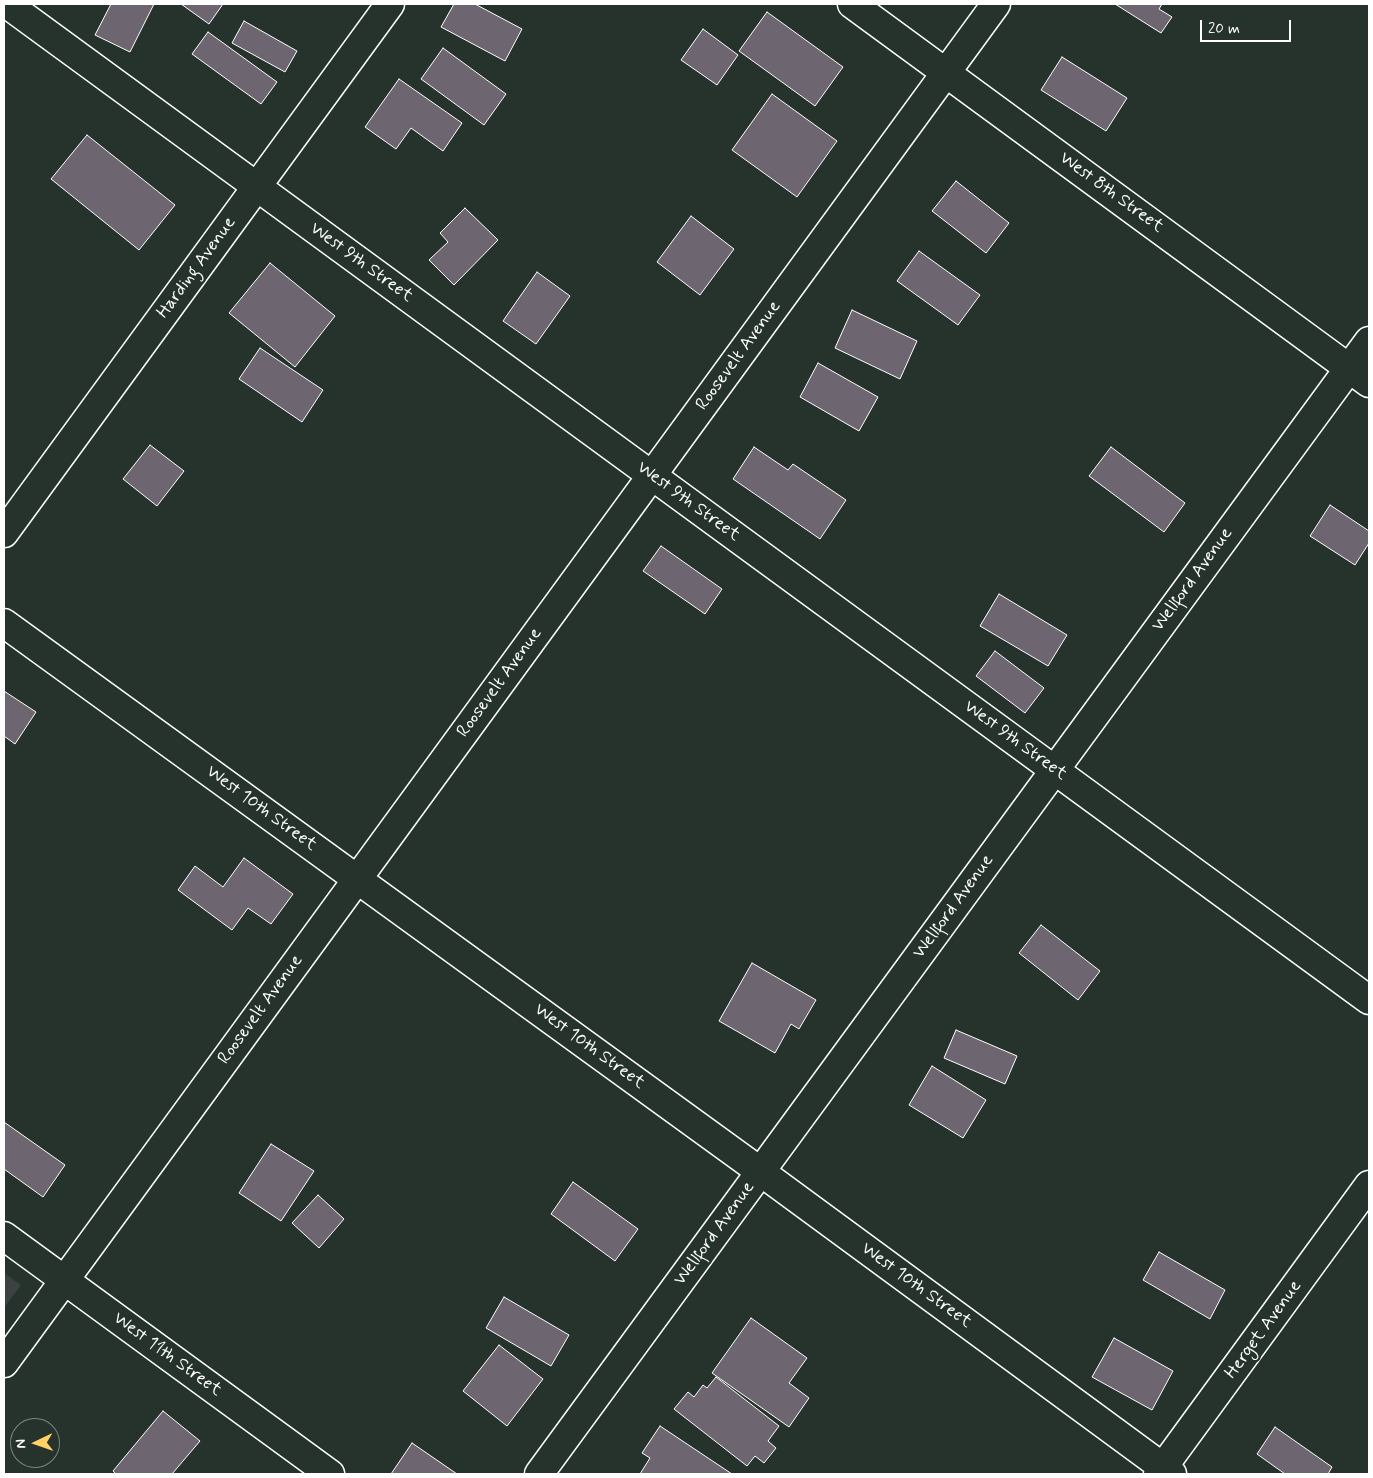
<!DOCTYPE html>
<style>
body{margin:0}
#map{position:relative;width:1373px;height:1478px;overflow:hidden;background:#26332d;font-family:Mynerve,sans-serif}
canvas{display:block}
.frame{position:absolute;inset:0;border:5px solid #fff;pointer-events:none}
.north{position:absolute;left:10px;top:1418px;width:50px;height:50px;box-sizing:border-box;background:#26332d;border:1px solid #7d8581;border-radius:50%;rotate:267deg;font-size:14px;font-weight:700;line-height:20px;text-align:center;color:#fff}
.north::after{content:'';display:block;margin:auto;width:18px;height:22px;background:#ffd166;clip-path:polygon(50% 0,100% 100%,50% 72%,0 100%)}
.scale{position:absolute;left:1200px;top:20px;width:91px;height:22px;box-sizing:border-box;border:2px solid #fff;border-top:0;padding-left:6px;font-size:15px;line-height:18px;white-space:nowrap;color:#fff;-webkit-text-stroke:4px #26332d;paint-order:stroke}
</style>
<div id="map">
<canvas width="1373" height="1478"></canvas>
<div class="frame"></div>
<div class="north">N</div>
<div class="scale">20 m</div>
</div>
<script>
const c = document.querySelector('canvas').getContext('2d');
c.lineJoin = 'round';
function fillPath(path, color) {
  c.fillStyle = color;
  c.fill(path, 'evenodd');
}
function shape(rows) {
  const path = new Path2D();
  for (const r of rows) {
    path.moveTo(r[0], r[1]);
    for (let i = 2; i < r.length; i += 2) path.lineTo(r[i], r[i + 1]);
  }
  return path;
}
function trace(path, color, width, dash) {
  c.strokeStyle = color;
  c.lineWidth = width;
  c.lineCap = dash ? 'butt' : 'round';
  c.setLineDash(dash || []);
  c.stroke(path);
}
function write(font, color, halo, rows, align = 'center') {
  c.font = font + ' Mynerve,sans-serif';
  c.lineWidth = 4.5;
  c.setLineDash([]);
  c.textBaseline = 'middle';
  c.strokeStyle = halo;
  c.fillStyle = color;
  for (const [text, x, y, turn = 0] of rows) {
    c.save();
    c.translate(x, y);
    c.rotate((+turn || 0) * Math.PI / 180);
    c.textAlign = isNaN(turn) ? turn : align;
    if (halo) c.strokeText(text, 0, 0);
    c.fillText(text, 0, 0);
    c.restore();
  }
}
fillPath(shape([
 [4,1273,21,1285,4,1308]
]), '#3b4241');
const building = shape([
 [111,4,154,4,130,52,95,35,111,4],
 [181,4,223,4,209,24,181,4],
 [454,4,475,4,522,29,505,61,441,27,454,4],
 [1115,4,1162,4,1159,9,1172,17,1161,33,1115,4],
 [767,12,843,67,815,106,739,51,767,12],
 [244,21,297,51,285,72,232,43,244,21],
 [703,29,738,55,717,85,681,60,703,29],
 [208,32,277,82,261,104,192,54,208,32],
 [443,48,506,94,484,125,421,79,443,48],
 [1062,57,1127,98,1106,131,1041,90,1062,57],
 [399,79,462,123,443,151,411,128,396,149,365,127,399,79],
 [772,94,837,141,797,197,732,150,772,94],
 [87,135,175,205,139,250,51,179,87,135],
 [956,181,1009,223,986,253,932,211,956,181],
 [465,208,498,240,454,285,429,260,448,242,440,233,465,208],
 [691,216,734,249,700,295,657,262,691,216],
 [919,251,980,295,958,325,897,281,919,251],
 [270,263,335,316,295,367,229,313,270,263],
 [537,272,570,296,536,344,503,321,537,272],
 [852,310,917,341,900,379,835,348,852,310],
 [260,348,323,390,302,422,239,379,260,348],
 [818,363,878,397,859,431,800,397,818,363],
 [150,445,184,471,157,506,123,479,150,445],
 [754,447,788,470,793,464,846,500,820,539,733,479,754,447],
 [1111,447,1185,503,1164,532,1089,476,1111,447],
 [1330,505,1369,531,1369,543,1355,565,1310,536,1330,505],
 [661,546,722,589,705,614,643,571,661,546],
 [999,594,1067,635,1048,666,980,626,999,594],
 [995,651,1044,688,1025,713,976,676,995,651],
 [4,691,36,712,15,744,4,736,4,691],
 [244,858,293,894,271,924,248,908,232,930,178,890,195,866,223,887,244,858],
 [1041,925,1100,971,1078,1000,1019,953,1041,925],
 [752,963,816,1000,799,1029,791,1024,775,1053,719,1021,752,963],
 [956,1030,1017,1056,1005,1084,944,1058,956,1030],
 [932,1066,986,1100,963,1138,909,1105,932,1066],
 [4,1122,65,1165,43,1197,4,1169,4,1122],
 [271,1144,314,1171,281,1221,239,1193,271,1144],
 [573,1182,638,1229,615,1261,551,1214,573,1182],
 [318,1195,344,1219,319,1248,292,1223,318,1195],
 [1159,1252,1225,1290,1210,1319,1143,1280,1159,1252],
 [504,1297,569,1335,551,1366,486,1328,504,1297],
 [751,1318,807,1358,789,1383,809,1398,789,1427,712,1373,751,1318],
 [1114,1338,1173,1371,1152,1410,1092,1377,1114,1338],
 [499,1345,543,1379,507,1426,463,1391,499,1345],
 [716,1377,779,1426,768,1441,776,1448,764,1463,755,1456,747,1466,674,1409,688,1392,694,1397,703,1385,707,1388,716,1377],
 [163,1411,200,1441,172,1474,116,1474,113,1471,163,1411],
 [660,1426,732,1474,640,1474,650,1458,642,1453,660,1426],
 [1275,1427,1332,1467,1328,1474,1285,1474,1257,1454,1275,1427],
 [412,1443,457,1474,391,1474,412,1443]
]);
fillPath(building, '#6d6670');
trace(building, '#fff', 1);
const minor = shape([
 [7,4,1369,1000],
 [852,4,1369,383],
 [4,533,390,4],
 [4,623,761,1172,1172,1474],
 [4,1236,330,1474],
 [4,1363,996,4],
 [539,1474,1369,341],
 [1158,1474,1369,1185]
]);
trace(minor, '#fff', 31);
trace(minor, '#26332d', 28);
write('18px', '#fff', '#26332d', [
 ["West 8th Street",1111,193,36],
 ["West 9th Street",361,263,36],
 ["Harding Avenue",197,268,-54],
 ["Roosevelt Avenue",739,356,-54],
 ["West 9th Street",688,502,36],
 ["Wellford Avenue",1193,580,-54],
 ["Roosevelt Avenue",500,683,-54],
 ["West 9th Street",1015,741,36],
 ["West 10th Street",261,809,36],
 ["Wellford Avenue",954,907,-54],
 ["Roosevelt Avenue",261,1010,-54],
 ["West 10th Street",589,1047,36],
 ["Wellford Avenue",715,1234,-54],
 ["West 10th Street",916,1286,36],
 ["Herget Avenue",1264,1330,-54],
 ["West 11th Street",167,1355,36]
]);
</script>
